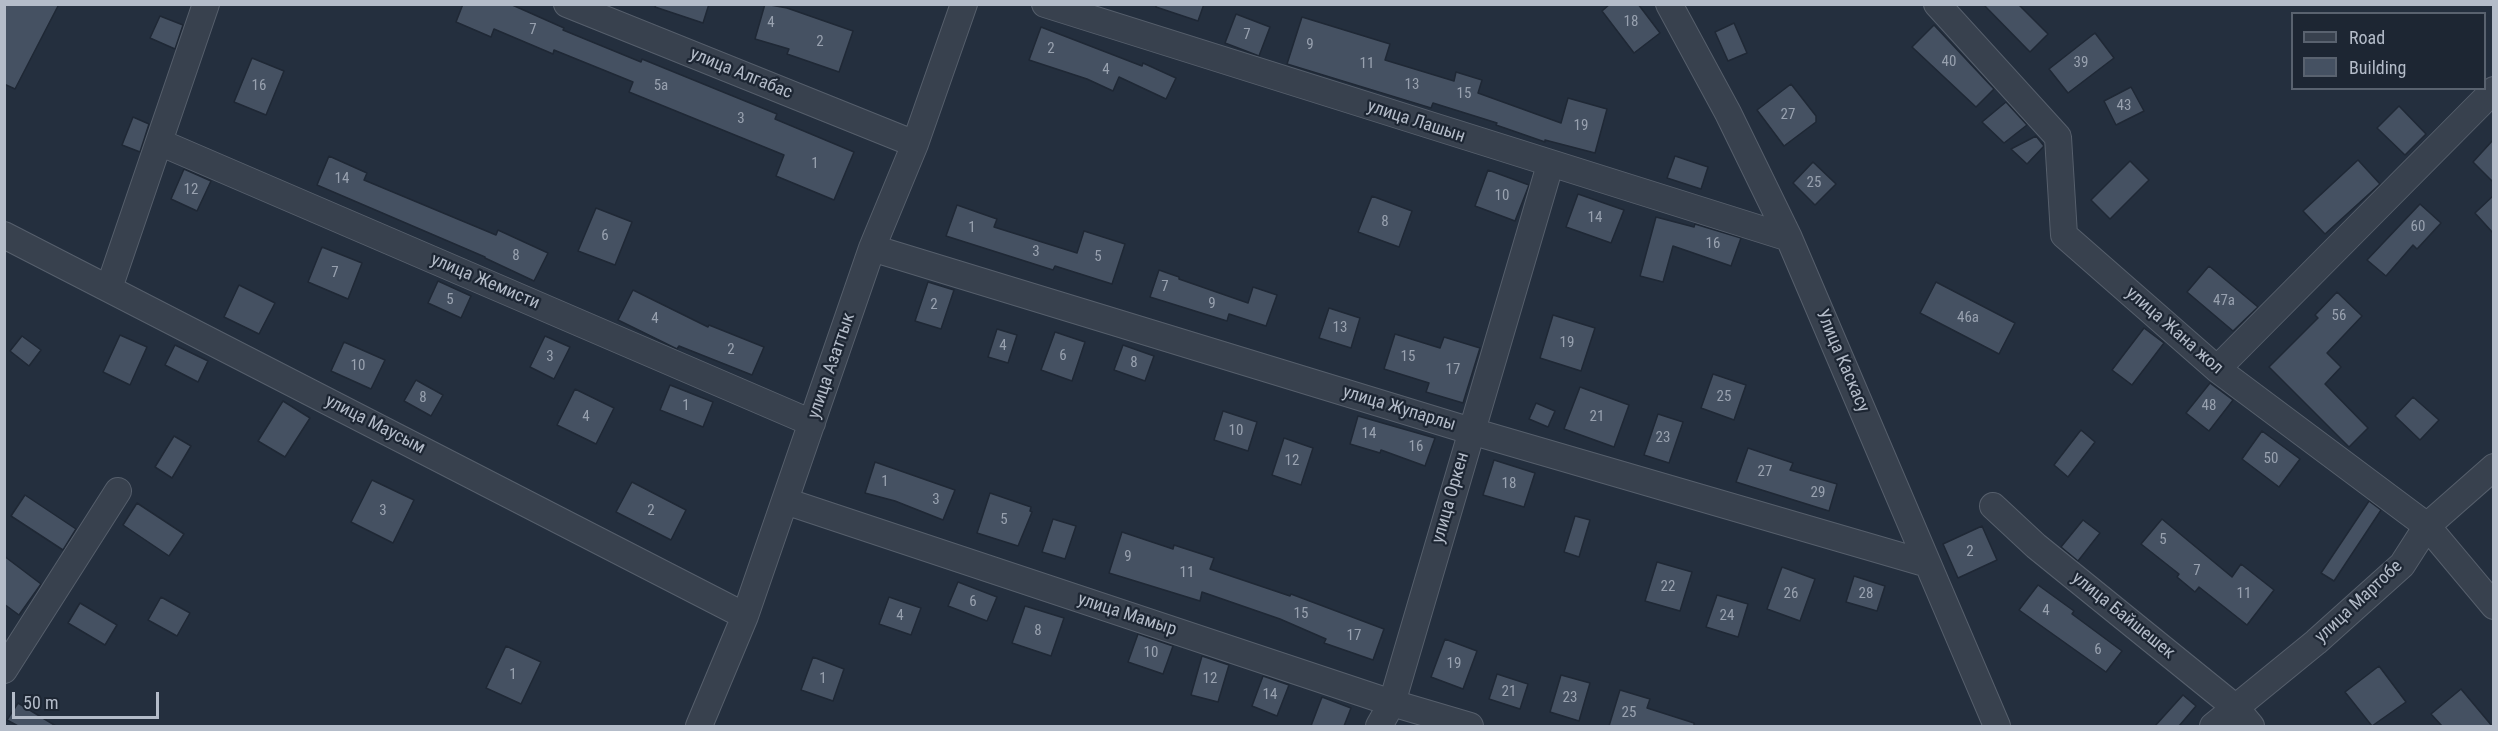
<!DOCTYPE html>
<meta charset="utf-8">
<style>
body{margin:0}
#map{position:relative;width:2498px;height:731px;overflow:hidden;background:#242f3e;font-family:"Roboto Condensed",sans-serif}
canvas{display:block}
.frame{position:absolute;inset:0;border:6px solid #b4bcc9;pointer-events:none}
.legend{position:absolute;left:2291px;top:12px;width:195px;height:78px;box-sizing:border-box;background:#1d2633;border:2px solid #59626f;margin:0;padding:8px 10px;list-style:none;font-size:18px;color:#b4bcc9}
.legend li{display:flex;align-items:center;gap:12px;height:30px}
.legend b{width:30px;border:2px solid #59626f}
.scale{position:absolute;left:12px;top:692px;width:147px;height:27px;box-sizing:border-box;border:3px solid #b4bcc9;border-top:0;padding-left:8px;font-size:18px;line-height:21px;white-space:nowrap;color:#b4bcc9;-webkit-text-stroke:4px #1d2633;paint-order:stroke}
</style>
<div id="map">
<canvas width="2498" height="731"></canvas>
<div class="frame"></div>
<ul class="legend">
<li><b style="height:8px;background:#38414e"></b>Road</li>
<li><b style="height:16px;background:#455162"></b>Building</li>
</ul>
<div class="scale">50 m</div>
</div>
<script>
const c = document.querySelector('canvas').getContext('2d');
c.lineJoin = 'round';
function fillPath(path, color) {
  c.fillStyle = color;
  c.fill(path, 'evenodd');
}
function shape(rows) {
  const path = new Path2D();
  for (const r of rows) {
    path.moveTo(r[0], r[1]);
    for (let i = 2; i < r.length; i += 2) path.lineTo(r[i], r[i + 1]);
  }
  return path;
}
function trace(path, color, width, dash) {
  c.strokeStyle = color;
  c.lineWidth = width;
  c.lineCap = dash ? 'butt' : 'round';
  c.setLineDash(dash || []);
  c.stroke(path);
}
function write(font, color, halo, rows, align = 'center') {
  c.font = font + ' "Roboto Condensed",sans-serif';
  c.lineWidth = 4.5;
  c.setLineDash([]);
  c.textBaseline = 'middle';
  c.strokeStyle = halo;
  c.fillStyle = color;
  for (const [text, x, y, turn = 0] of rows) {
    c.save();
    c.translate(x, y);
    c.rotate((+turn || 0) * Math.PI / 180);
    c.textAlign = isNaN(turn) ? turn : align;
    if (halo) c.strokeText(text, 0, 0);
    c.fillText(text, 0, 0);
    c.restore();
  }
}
const building = shape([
 [4,4,59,4,15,89,4,84,4,4],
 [463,4,510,4,564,28,563,30,641,62,642,59,777,114,775,119,854,152,834,200,776,176,784,155,629,92,633,82,554,50,553,54,494,29,491,37,456,22,463,4],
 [656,4,709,4,703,23,655,7,656,4],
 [765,4,787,8,853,31,839,72,787,54,789,49,755,39,765,4],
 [1156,4,1204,4,1198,21,1156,7,1156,4],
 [1610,4,1638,4,1660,33,1634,53,1602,11,1610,4],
 [1983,4,2018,4,2048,34,2030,52,1983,4],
 [1236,14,1270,27,1259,56,1225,43,1236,14],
 [160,16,183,25,175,49,150,38,160,16],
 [1302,17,1390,44,1385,60,1454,81,1456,72,1482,80,1478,93,1561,123,1568,98,1607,109,1595,153,1545,140,1545,142,1496,125,1497,123,1433,103,1431,108,1287,64,1302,17],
 [1734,23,1747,53,1728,61,1715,32,1734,23],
 [1934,25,1994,89,1976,107,1912,47,1934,25],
 [1041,27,1142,66,1143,63,1176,78,1166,99,1119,77,1113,91,1087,79,1029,60,1041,27],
 [2095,33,2114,58,2068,93,2049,69,2095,33],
 [252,58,284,71,266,115,234,102,252,58],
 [1791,84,1816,116,1816,122,1784,146,1757,110,1791,84],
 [2131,87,2144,111,2116,125,2104,101,2131,87],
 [2006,102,2027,125,2004,143,1982,122,2006,102],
 [2399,106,2426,134,2405,155,2377,128,2399,106],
 [133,117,149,124,140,152,122,145,133,117],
 [2036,136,2044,146,2027,164,2011,149,2036,136],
 [2493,140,2493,182,2473,162,2493,140],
 [329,156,367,173,364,180,496,235,498,230,548,253,534,281,485,258,485,257,317,185,329,156],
 [1675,156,1708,167,1701,189,1667,178,1675,156],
 [2358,160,2380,184,2325,234,2303,211,2358,160],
 [2130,161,2149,180,2110,219,2091,200,2130,161],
 [1813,162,1836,184,1815,205,1793,183,1813,162],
 [184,169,211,181,197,211,171,199,184,169],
 [1488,170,1529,185,1515,221,1475,206,1488,170],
 [1578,194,1624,210,1611,243,1566,227,1578,194],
 [1372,196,1412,211,1399,247,1358,232,1372,196],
 [2493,196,2493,233,2475,213,2493,196],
 [2420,204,2441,223,2417,249,2413,245,2386,276,2367,260,2420,204],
 [957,205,997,219,994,227,1077,253,1084,231,1125,244,1112,284,1055,266,1053,270,946,236,957,205],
 [596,208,632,222,615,265,578,251,596,208],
 [1656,217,1694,227,1695,224,1741,238,1731,266,1673,246,1663,282,1640,276,1656,217],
 [322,247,362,263,348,299,308,282,322,247],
 [2209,266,2258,307,2233,331,2187,292,2209,266],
 [1159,270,1179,277,1179,279,1248,303,1253,287,1277,295,1266,326,1229,314,1227,321,1150,297,1159,270],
 [438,281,471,296,461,318,428,303,438,281],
 [928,282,954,290,941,329,915,321,928,282],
 [1936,282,2015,323,1999,354,1920,313,1936,282],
 [239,285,275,303,259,334,224,317,239,285],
 [633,290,708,327,709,325,764,347,752,375,679,346,677,349,618,320,633,290],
 [2337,292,2362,316,2327,353,2341,367,2325,384,2368,428,2349,447,2269,367,2318,318,2315,315,2337,292],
 [1329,308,1360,318,1351,348,1319,338,1329,308],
 [1553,315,1595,328,1581,371,1540,358,1553,315],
 [2144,328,2164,343,2132,385,2112,370,2144,328],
 [997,329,1017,335,1008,363,988,357,997,329],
 [1055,332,1085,342,1072,381,1041,370,1055,332],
 [1395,334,1440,348,1444,337,1480,348,1463,403,1426,392,1429,383,1384,369,1395,334],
 [120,335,147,347,130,385,103,372,120,335],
 [22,336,41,350,29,366,10,351,22,336],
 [545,336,570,347,554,379,530,367,545,336],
 [344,342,385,360,371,389,331,371,344,342],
 [175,345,208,361,198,382,165,365,175,345],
 [1123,345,1154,356,1145,381,1114,370,1123,345],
 [1713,374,1746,385,1734,420,1701,408,1713,374],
 [416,380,443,395,431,416,404,401,416,380],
 [2210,383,2233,400,2209,431,2186,413,2210,383],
 [670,385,713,402,703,427,660,410,670,385],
 [1580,387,1629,405,1614,447,1564,429,1580,387],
 [575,389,614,408,596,444,557,425,575,389],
 [2413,397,2439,420,2420,440,2395,416,2413,397],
 [283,401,310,418,285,457,258,441,283,401],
 [1536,403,1555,411,1548,427,1529,419,1536,403],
 [1223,411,1257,422,1248,451,1214,440,1223,411],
 [1658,414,1683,422,1669,463,1644,455,1658,414],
 [1358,416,1435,438,1425,466,1381,450,1380,453,1350,444,1358,416],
 [2081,430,2095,442,2068,477,2054,465,2081,430],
 [2262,431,2300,459,2279,487,2242,459,2262,431],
 [174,436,191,446,172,478,155,467,174,436],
 [1284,438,1313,448,1301,485,1272,475,1284,438],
 [1748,448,1793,463,1790,470,1837,484,1829,511,1736,482,1748,448],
 [1494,460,1535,473,1524,507,1483,495,1494,460],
 [875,462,955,490,943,520,895,501,865,493,875,462],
 [372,480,414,500,393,543,351,522,372,480],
 [632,482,686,510,671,540,616,512,632,482],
 [990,493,1031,507,1030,511,1032,512,1018,546,977,533,990,493],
 [25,495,76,529,63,550,11,516,25,495],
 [2369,501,2381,510,2334,581,2321,573,2369,501],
 [137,503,184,534,169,556,123,525,137,503],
 [1575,516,1590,520,1579,557,1564,552,1575,516],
 [1053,519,1076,526,1065,559,1042,552,1053,519],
 [2162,519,2232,577,2241,564,2274,590,2247,625,2199,587,2195,592,2177,577,2179,574,2141,544,2162,519],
 [2083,520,2100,533,2078,561,2061,547,2083,520],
 [1982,526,1997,560,1958,578,1943,544,1982,526],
 [1122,532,1173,549,1174,545,1214,558,1210,569,1290,596,1291,594,1384,629,1373,660,1324,643,1326,639,1280,619,1202,592,1200,601,1109,573,1122,532],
 [4,556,41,584,19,615,4,604,4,556],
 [1657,562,1692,572,1680,611,1645,601,1657,562],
 [1782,567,1815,579,1800,621,1767,609,1782,567],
 [1854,576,1885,586,1877,611,1846,602,1854,576],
 [958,582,997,597,987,621,948,606,958,582],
 [2038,585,2074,611,2072,614,2122,651,2106,672,2019,610,2038,585],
 [1717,595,1748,604,1738,637,1706,627,1717,595],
 [161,597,190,613,177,636,148,620,161,597],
 [889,597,921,608,911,635,879,624,889,597],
 [80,603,117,625,105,645,68,623,80,603],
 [1025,606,1064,618,1051,656,1012,643,1025,606],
 [1138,634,1173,646,1163,674,1128,662,1138,634],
 [1445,639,1477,651,1463,689,1431,677,1445,639],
 [506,646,541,662,521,704,486,688,506,646],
 [1202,656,1229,665,1218,702,1191,695,1202,656],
 [813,657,844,669,833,701,801,690,813,657],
 [2379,666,2406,702,2372,726,2345,692,2379,666],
 [1497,674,1528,684,1520,709,1489,699,1497,674],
 [1561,675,1590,683,1579,721,1550,712,1561,675],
 [1263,676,1289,685,1277,716,1252,706,1263,676],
 [2461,689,2492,726,2442,726,2431,714,2461,689],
 [1620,690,1650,699,1647,708,1694,723,1694,726,1609,726,1620,690],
 [2183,695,2196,706,2179,726,2155,726,2183,695],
 [1322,697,1351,708,1344,726,1311,726,1322,697],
 [18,703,56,726,18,726,7,720,18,703]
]);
fillPath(building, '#455162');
trace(building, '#1f2835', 1.5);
const minor = shape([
 [567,4,915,144],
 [1045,4,1789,238],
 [1669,4,1728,113,1789,238,1997,726],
 [1937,4,2058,137,2064,235,2217,369,2427,526,2494,606],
 [159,142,812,423],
 [4,235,745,616],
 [872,248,1471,431,1928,564],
 [109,288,206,4],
 [2217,369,2494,90],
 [785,501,1392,703,1470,726],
 [1993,506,2036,546,2236,708,2251,726],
 [4,670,118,491],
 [699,726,745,616,872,248,915,144,964,4],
 [1379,726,1392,703,1550,165],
 [2213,726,2316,642,2402,565,2427,526,2494,467]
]);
trace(minor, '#565f6c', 28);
trace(minor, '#38414e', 26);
write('15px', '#98a1af', null, [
 ["18",1631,22],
 ["4",771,23],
 ["7",533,30],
 ["7",1247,35],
 ["2",820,42],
 ["9",1310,45],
 ["2",1051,49],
 ["40",1949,62],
 ["39",2081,63],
 ["11",1367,64],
 ["4",1106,70],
 ["13",1412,85],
 ["16",259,86],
 ["5а",661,86],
 ["15",1464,94],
 ["43",2124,106],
 ["27",1788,115],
 ["3",741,119],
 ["19",1581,126],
 ["1",815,164],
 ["14",342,179],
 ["25",1814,183],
 ["12",191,190],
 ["10",1502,196],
 ["14",1595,218],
 ["8",1385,222],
 ["60",2418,227],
 ["1",972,228],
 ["6",605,236],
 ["16",1713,244],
 ["3",1036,252],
 ["8",516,256],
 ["5",1098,257],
 ["7",335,273],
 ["7",1165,287],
 ["5",450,300],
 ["47а",2224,301],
 ["9",1212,304],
 ["2",934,305],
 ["56",2339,316],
 ["46а",1968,318],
 ["4",655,319],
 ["13",1340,328],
 ["19",1567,343],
 ["4",1003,346],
 ["2",731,350],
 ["6",1063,356],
 ["3",550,357],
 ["15",1408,357],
 ["8",1134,363],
 ["10",358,366],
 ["17",1453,370],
 ["25",1724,397],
 ["8",423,398],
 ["1",686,406],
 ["48",2209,406],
 ["4",586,417],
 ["21",1597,417],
 ["10",1236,431],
 ["14",1369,434],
 ["23",1663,438],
 ["16",1416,447],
 ["50",2271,459],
 ["12",1292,461],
 ["27",1765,472],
 ["1",885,482],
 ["18",1509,484],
 ["29",1818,493],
 ["3",936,500],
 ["3",383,511],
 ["2",651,511],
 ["5",1004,520],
 ["5",2163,540],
 ["2",1970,552],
 ["9",1128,557],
 ["7",2197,571],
 ["11",1187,573],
 ["22",1668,587],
 ["26",1791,594],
 ["28",1866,594],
 ["11",2244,594],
 ["6",973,602],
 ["4",2046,611],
 ["15",1301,614],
 ["4",900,616],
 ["24",1727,616],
 ["8",1038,631],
 ["17",1354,636],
 ["6",2098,650],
 ["10",1151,653],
 ["19",1454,664],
 ["1",513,675],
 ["1",823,679],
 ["12",1210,679],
 ["21",1509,692],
 ["14",1270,695],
 ["23",1570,698],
 ["25",1629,713]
]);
write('18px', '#b4bcc9', '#1d2633', [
 ["улица Алгабас",741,74,22],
 ["улица Лашын",1416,122,18],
 ["улица Жемисти",485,282,23],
 ["улица Жана жол",2174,331,41],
 ["Улица Каскасу",1842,361,67],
 ["улица Азаттык",832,366,-71],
 ["улица Жупарлы",1399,409,17],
 ["улица Маусым",375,425,27],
 ["улица Оркен",1451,498,-74],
 ["улица Мартобе",2359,602,-43],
 ["улица Мамыр",1127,615,18],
 ["улица Байшешек",2123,616,39]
]);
</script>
